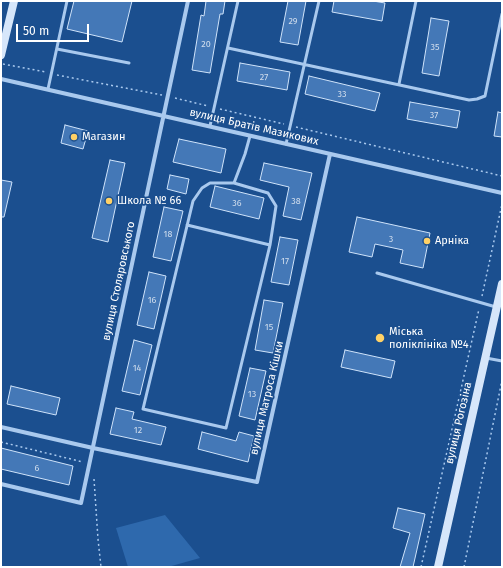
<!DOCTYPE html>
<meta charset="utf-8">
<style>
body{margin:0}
#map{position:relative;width:503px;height:568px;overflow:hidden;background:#1b4f8f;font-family:"Fira Sans",sans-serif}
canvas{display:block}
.frame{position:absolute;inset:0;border:2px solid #fff;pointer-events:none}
.scale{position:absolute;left:16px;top:24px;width:73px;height:18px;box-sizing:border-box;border:2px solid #fff;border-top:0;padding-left:5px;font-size:12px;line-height:14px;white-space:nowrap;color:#fff;-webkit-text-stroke:3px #1b4f8f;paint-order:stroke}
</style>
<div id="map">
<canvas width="503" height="568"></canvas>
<div class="frame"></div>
<div class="scale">50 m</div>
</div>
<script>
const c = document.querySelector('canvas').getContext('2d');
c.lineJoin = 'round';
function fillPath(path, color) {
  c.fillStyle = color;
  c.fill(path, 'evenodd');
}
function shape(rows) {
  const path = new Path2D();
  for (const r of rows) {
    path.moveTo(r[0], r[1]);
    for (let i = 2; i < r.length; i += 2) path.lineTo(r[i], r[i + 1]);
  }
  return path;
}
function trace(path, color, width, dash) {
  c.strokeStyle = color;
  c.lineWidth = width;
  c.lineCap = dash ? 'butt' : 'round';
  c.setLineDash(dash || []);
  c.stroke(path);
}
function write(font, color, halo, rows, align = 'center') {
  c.font = font + ' "Fira Sans",sans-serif';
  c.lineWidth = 3.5;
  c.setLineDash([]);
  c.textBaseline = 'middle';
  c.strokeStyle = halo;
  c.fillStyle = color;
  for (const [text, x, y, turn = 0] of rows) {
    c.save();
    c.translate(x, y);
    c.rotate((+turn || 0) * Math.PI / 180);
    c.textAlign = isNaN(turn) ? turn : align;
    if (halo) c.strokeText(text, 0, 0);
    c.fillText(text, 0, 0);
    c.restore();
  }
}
fillPath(shape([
 [165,515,200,558,168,567,128,567,116,528]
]), '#2e69ad');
const building = shape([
 [74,1,132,1,122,42,67,29,74,1],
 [206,1,225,1,223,14,220,14,210,73,192,70,201,15,204,16,206,1],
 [288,1,306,1,298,45,280,42,288,1],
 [334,1,373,1,385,3,382,21,332,12,334,1],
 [431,18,449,21,439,76,422,73,431,18],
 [240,63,290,72,287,90,237,81,240,63],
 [309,76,380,93,375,111,305,94,309,76],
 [410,102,460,111,457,128,407,119,410,102],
 [498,112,502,113,502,137,494,136,498,112],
 [65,125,88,131,83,149,61,143,65,125],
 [179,139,226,149,221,173,173,162,179,139],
 [110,160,125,163,108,242,92,238,110,160],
 [264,163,312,173,301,220,283,216,289,187,260,180,264,163],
 [170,175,189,179,186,194,167,189,170,175],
 [1,180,12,182,4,217,1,217,1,180],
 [215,186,264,198,259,219,210,207,215,186],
 [164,207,183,211,171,261,153,257,164,207],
 [357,217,430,233,423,268,400,263,403,250,375,244,372,257,349,252,357,217],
 [280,237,298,240,289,285,271,282,280,237],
 [149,272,166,276,154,329,137,325,149,272],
 [264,300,283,303,273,353,255,350,264,300],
 [134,340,152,345,140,395,122,391,134,340],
 [345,350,395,361,391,378,341,367,345,350],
 [250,368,266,371,255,420,239,416,250,368],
 [11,386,60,398,56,415,7,404,11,386],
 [116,408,134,412,132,419,166,427,161,445,110,434,116,408],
 [202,432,236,441,239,432,254,436,248,462,198,449,202,432],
 [1,448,73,466,69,485,1,469,1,448],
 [398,508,425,514,413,567,400,567,410,533,393,528,398,508]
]);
fillPath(building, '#4478b7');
trace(building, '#cfe3fa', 1);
trace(shape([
 [3,64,46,72],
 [57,75,162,95],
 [175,98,208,106],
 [220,109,284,124],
 [296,127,502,176],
 [482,296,502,204],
 [1,442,83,462],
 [94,479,98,539,101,567],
 [421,567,479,309],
 [464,567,502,380]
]), '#a9c9ee', 1.5, [2, 3]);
trace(shape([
 [228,48,469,100,477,99,485,96,502,14],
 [57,49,129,63],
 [399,84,416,1],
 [48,89,67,1],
 [210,126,238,1],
 [286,144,319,1],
 [210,183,234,183,268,193,276,206,270,245,226,428,143,409,193,201,202,188,210,183],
 [234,183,245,154,250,136],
 [187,225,270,245],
 [377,273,496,307],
 [486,358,502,361]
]), '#a9c9ee', 3);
trace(shape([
 [1,79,502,193],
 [1,427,93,448,257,482,330,154],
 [1,484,81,503,188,1]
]), '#a9c9ee', 4);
trace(shape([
 [1,55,14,1],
 [438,567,502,284]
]), '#d6e6fa', 8);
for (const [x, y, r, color] of [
 [74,137,4,"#ffd166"],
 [109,201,4,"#ffd166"],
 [427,241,4,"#ffd166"],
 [380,338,5,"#ffd166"]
]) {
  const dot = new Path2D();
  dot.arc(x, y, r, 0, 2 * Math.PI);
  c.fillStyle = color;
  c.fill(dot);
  trace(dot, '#1b4f8f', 1.5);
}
write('9px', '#d0dded', null, [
 ["29",293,21],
 ["20",206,44],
 ["35",435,47],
 ["27",264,77],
 ["33",342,94],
 ["37",434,115],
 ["38",296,201],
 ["36",237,203],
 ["18",168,234],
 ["3",391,239],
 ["17",285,261],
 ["16",152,300],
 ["15",269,327],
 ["14",137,368],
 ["13",252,394],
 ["12",138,430],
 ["6",37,468]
]);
write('11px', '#fff', '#1b4f8f', [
 ["вулиця Братів Мазикових",254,127,13],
 ["вулиця Столяровського",119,281,-78],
 ["вулиця Матроса Кішки",267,398,-77],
 ["вулиця Рогозіна",459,423,-77]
]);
write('11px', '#fff', '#1b4f8f', [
 ["Магазин",82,137],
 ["Школа № 66",117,201],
 ["Арніка",435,241],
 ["Міська",389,332],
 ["поліклініка №4",389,345]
], 'left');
</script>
